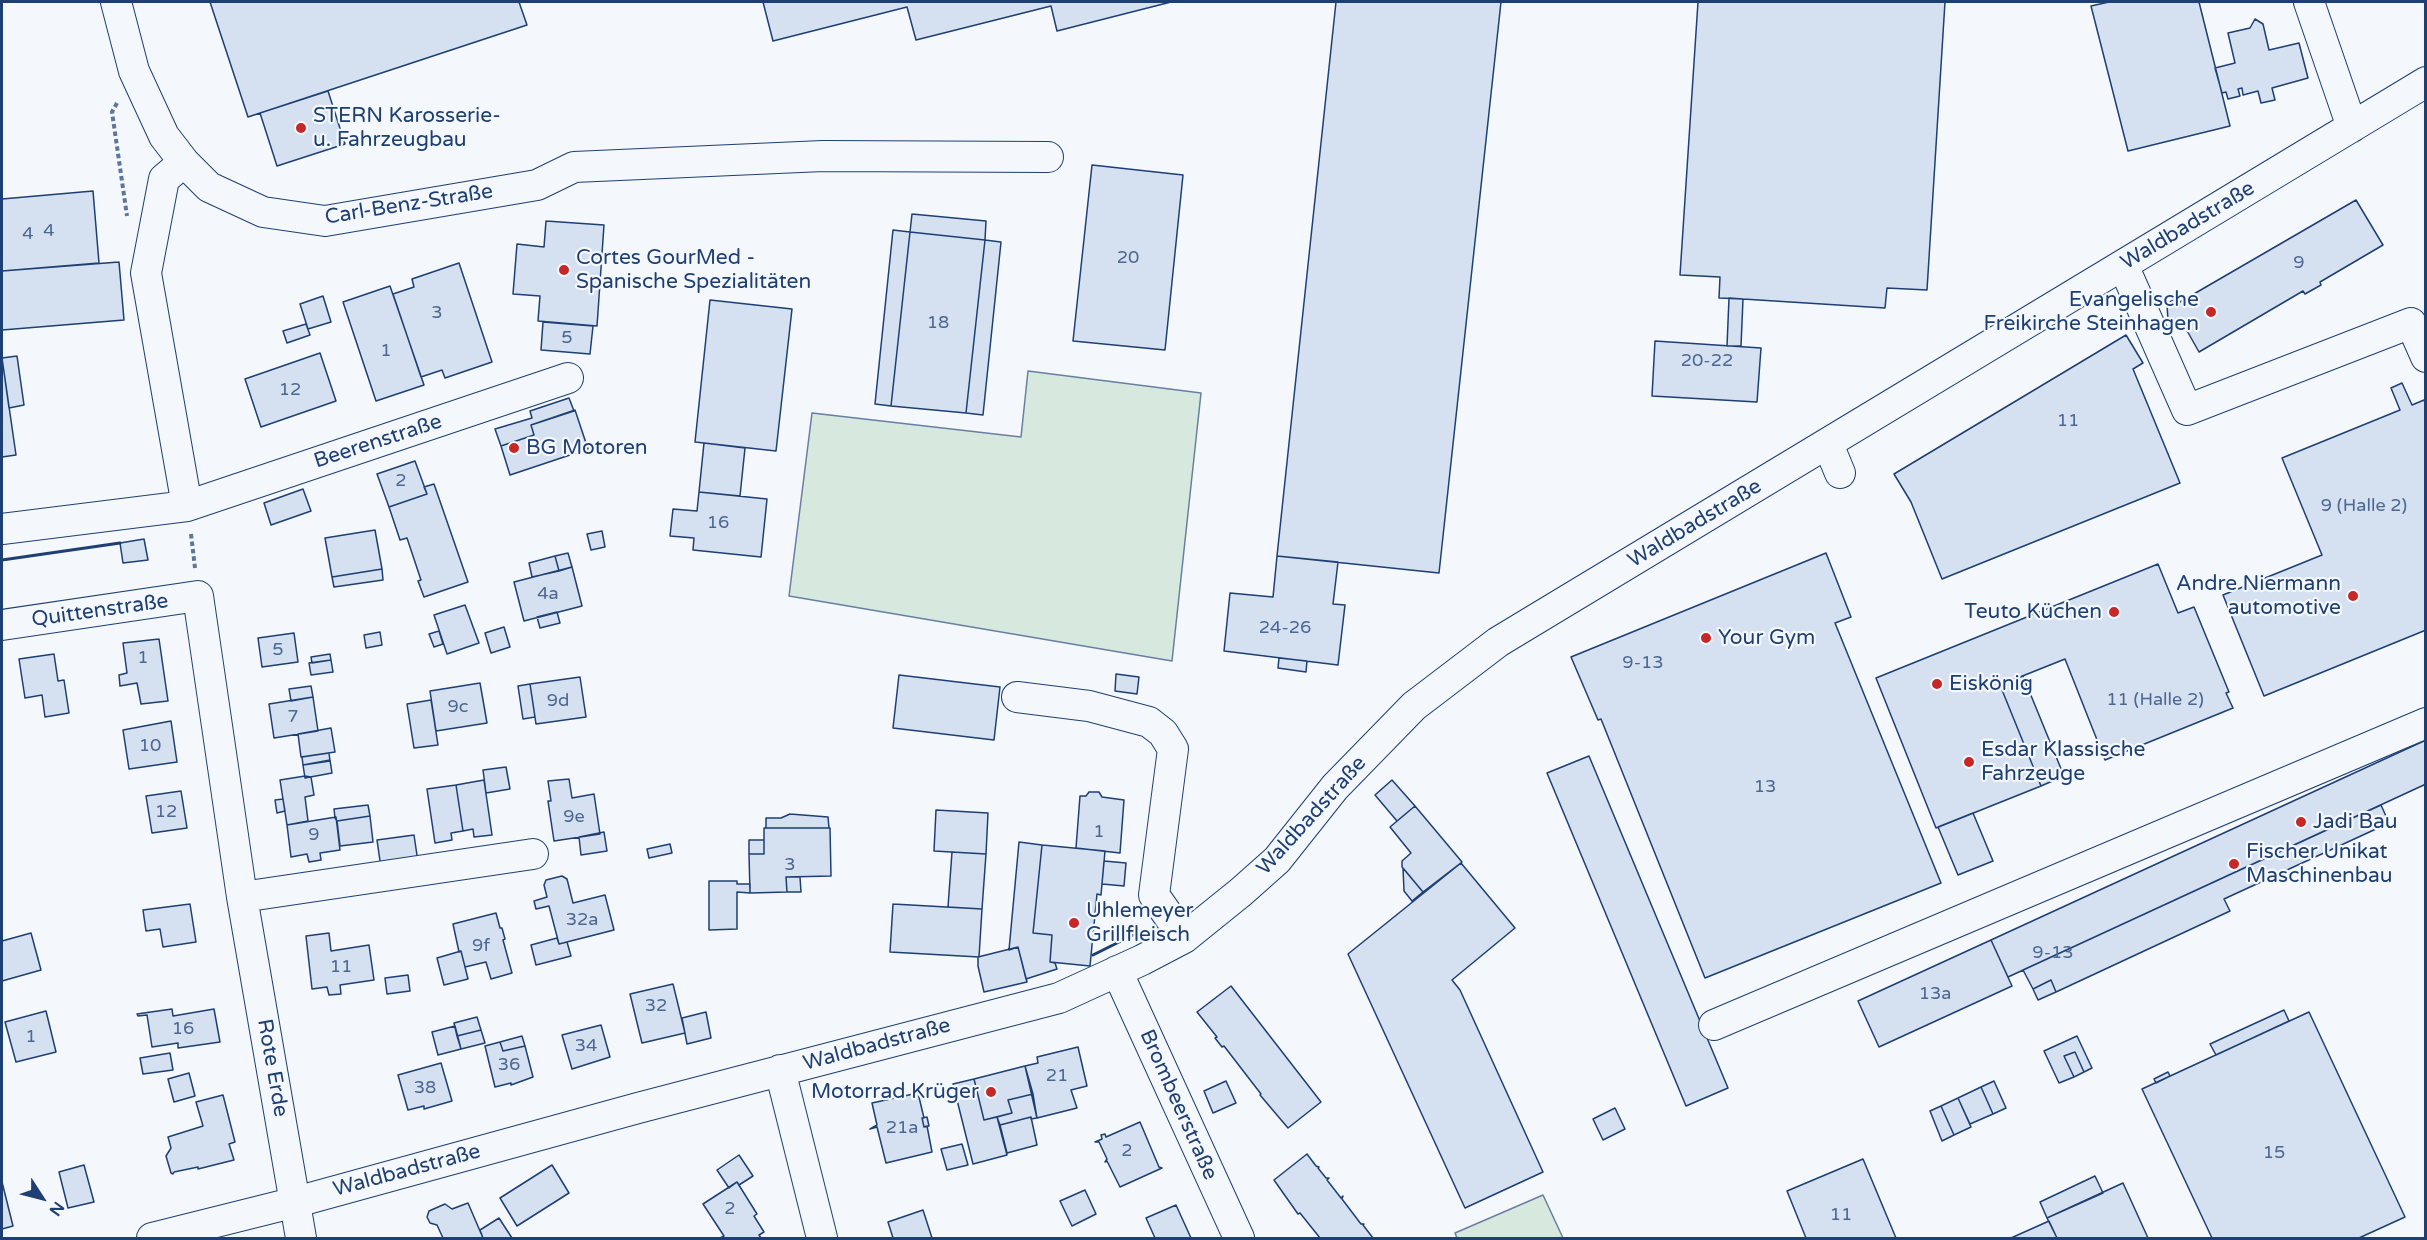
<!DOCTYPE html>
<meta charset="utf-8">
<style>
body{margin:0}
#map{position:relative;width:2427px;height:1240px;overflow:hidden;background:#f4f7fb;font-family:"Varela Round",sans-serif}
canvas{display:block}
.frame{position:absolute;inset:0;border:3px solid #1d3f73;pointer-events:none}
.north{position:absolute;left:12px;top:1168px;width:60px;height:60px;-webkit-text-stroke:4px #f4f7fb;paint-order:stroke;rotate:126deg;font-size:16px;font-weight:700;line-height:24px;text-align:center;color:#1d3f73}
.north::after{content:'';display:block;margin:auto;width:21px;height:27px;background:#1d3f73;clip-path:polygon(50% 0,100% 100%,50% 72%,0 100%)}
</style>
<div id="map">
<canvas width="2427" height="1240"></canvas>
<div class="frame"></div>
<div class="north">N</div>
</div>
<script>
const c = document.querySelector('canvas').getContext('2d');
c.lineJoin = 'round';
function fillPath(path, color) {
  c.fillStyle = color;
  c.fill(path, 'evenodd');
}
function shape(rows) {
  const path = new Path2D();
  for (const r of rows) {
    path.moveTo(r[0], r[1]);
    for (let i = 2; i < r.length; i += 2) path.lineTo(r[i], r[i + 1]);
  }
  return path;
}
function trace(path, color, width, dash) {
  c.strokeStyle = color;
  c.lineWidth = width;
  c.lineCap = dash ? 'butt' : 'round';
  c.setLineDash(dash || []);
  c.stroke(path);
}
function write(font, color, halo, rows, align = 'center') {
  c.font = font + ' "Varela Round",sans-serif';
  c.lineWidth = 4.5;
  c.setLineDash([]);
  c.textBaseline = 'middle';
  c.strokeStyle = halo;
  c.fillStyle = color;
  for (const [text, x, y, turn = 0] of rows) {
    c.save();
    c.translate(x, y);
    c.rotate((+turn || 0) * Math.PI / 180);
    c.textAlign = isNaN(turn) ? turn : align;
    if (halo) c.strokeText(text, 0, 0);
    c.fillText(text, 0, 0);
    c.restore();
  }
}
const green = shape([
 [1028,371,1201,393,1172,661,789,596,812,413,1021,437,1028,371],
 [1543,1195,1563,1238,1457,1238,1455,1233,1543,1195]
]);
fillPath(green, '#d7e8df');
trace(green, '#687fa3', 1.5);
const building = shape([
 [210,2,519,2,527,25,248,117,210,2],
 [763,2,1171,2,1057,31,1051,6,916,40,907,7,773,41,763,2],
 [1336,2,1501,2,1439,573,1277,556,1336,2],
 [1698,2,1945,2,1927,290,1887,288,1885,308,1743,299,1719,298,1720,277,1680,275,1698,2],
 [2109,2,2199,2,2230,126,2128,151,2091,6,2109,2],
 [2255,19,2263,24,2269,50,2299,43,2308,78,2272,88,2275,100,2261,103,2258,91,2243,95,2242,88,2238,89,2240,96,2228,99,2226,92,2222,93,2215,68,2235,63,2228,33,2250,28,2255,19],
 [328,91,345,144,277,166,260,113,328,91],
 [1092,165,1183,175,1165,350,1073,341,1092,165],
 [93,191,99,263,2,271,2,199,93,191],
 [2356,200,2383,245,2320,282,2321,285,2305,294,2303,291,2199,352,2181,320,2168,321,2167,304,2177,297,2180,302,2356,200],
 [912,214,986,221,985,240,910,232,912,214],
 [546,221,604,225,597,326,538,321,540,296,513,294,517,244,544,247,546,221],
 [893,230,910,232,891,406,875,404,893,230],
 [910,232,985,240,966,413,891,406,910,232],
 [985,240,1001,242,983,415,966,413,985,240],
 [119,262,124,320,2,330,2,271,119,262],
 [459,263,492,362,445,378,442,370,421,377,393,294,414,287,412,279,459,263],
 [390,286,424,385,376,401,343,302,390,286],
 [323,296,331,322,308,329,300,304,323,296],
 [1729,298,1743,299,1741,346,1727,346,1729,298],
 [710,300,792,309,776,451,695,442,710,300],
 [543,322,593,326,590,354,541,350,543,322],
 [306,324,310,335,287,343,283,331,306,324],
 [2126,335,2143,363,2133,369,2180,483,1942,579,1911,502,1894,474,2126,335],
 [1655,341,1761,348,1757,402,1652,396,1655,341],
 [320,353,336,401,261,427,245,379,320,353],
 [17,356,24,405,9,408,2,358,17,356],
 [2,358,16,455,2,457,2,358],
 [2402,383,2412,405,2424,400,2426,405,2426,630,2264,696,2223,595,2322,555,2282,458,2400,410,2391,388,2402,383],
 [569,398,574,411,531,425,534,435,501,446,495,429,532,418,530,411,569,398],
 [575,410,588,449,510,475,501,446,534,435,531,425,575,410],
 [704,443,745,448,740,496,699,492,704,443],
 [415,461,427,494,389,507,377,474,415,461],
 [434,484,468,582,424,597,418,581,421,580,407,538,400,540,389,507,427,494,424,487,434,484],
 [303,489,311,511,271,525,264,503,303,489],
 [699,492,767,499,761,557,693,550,694,538,670,536,673,509,697,511,699,492],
 [375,530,382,569,332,577,325,538,375,530],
 [602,531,605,547,591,550,587,534,602,531],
 [144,539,148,560,123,563,120,543,144,539],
 [568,553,572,567,559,571,555,556,568,553],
 [1826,553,1851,617,1835,623,1941,883,1705,978,1601,719,1598,720,1571,657,1826,553],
 [555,556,559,571,532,577,529,563,555,556],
 [1277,556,1338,562,1333,604,1345,605,1338,665,1224,651,1230,593,1273,597,1277,556],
 [2158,564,2178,613,2194,607,2229,692,2226,693,2233,708,2105,760,2065,659,2000,685,2041,786,1936,828,1876,678,2158,564],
 [572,567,582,606,524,621,514,582,572,567],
 [382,569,383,580,334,587,332,577,382,569],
 [465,605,479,643,447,654,434,615,465,605],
 [557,612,560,623,540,628,537,617,557,612],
 [504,627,510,647,491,653,485,633,504,627],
 [439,631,443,644,434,647,429,634,439,631],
 [380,632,382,645,366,648,364,635,380,632],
 [294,633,298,662,262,667,258,638,294,633],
 [159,639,168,701,141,704,137,683,120,686,119,675,127,673,123,643,159,639],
 [54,654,58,681,64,680,69,713,45,717,42,695,25,698,19,659,54,654],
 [330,654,331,660,312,663,311,657,330,654],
 [1279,658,1307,661,1306,672,1278,668,1279,658],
 [331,660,333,672,311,675,309,663,331,660],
 [1116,674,1139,677,1137,694,1115,691,1116,674],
 [899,675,1000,687,994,740,893,728,899,675],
 [2023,676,2064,776,2041,786,2000,685,2023,676],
 [580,677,586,717,536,724,530,684,580,677],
 [480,683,487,723,436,731,430,691,480,683],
 [530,684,535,717,523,719,518,686,530,684],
 [311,686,313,697,291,701,289,689,311,686],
 [313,697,318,731,274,738,269,704,313,697],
 [431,700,438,745,414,748,407,704,431,700],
 [171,721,177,762,129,769,123,730,171,721],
 [331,728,335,752,301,757,298,734,331,728],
 [2426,740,2426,784,2008,977,1991,940,2426,740],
 [329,753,330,761,303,765,302,757,329,753],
 [1589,756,1728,1088,1686,1106,1547,773,1589,756],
 [330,760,332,773,305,778,303,765,330,760],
 [506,767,510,789,486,793,483,770,506,767],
 [305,776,311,777,314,795,305,797,308,821,287,825,280,780,305,776],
 [569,779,572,798,594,794,600,834,554,841,548,801,551,801,548,781,569,779],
 [484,780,492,835,474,837,473,829,463,831,456,785,484,780],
 [1392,780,1415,806,1397,821,1375,795,1392,780],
 [456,785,463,831,451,833,452,840,435,843,427,789,456,785],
 [181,791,187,828,152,833,146,796,181,791],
 [1089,792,1099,792,1102,797,1124,800,1120,853,1076,848,1080,796,1086,796,1089,792],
 [283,799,285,811,277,813,275,800,283,799],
 [368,805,370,816,337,821,335,818,334,809,368,805],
 [2381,805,2389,823,2224,899,2230,911,2056,992,2051,980,2033,989,2023,970,2381,805],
 [1415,806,1462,862,1423,892,1402,867,1402,861,1411,853,1390,827,1415,806],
 [936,810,988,813,986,854,934,851,936,810],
 [1973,813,1993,861,1958,875,1938,827,1973,813],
 [790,814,828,817,829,828,766,828,766,818,781,818,790,814],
 [370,816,373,842,340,846,337,821,370,816],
 [336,817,340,850,320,853,321,860,309,862,307,854,291,857,287,825,336,817],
 [764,828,830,828,831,876,786,877,787,892,750,893,749,854,764,854,764,828],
 [604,832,607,851,581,855,579,837,604,832],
 [414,835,418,862,381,868,377,840,414,835],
 [749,840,764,840,764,854,749,854,749,840],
 [1019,842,1042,845,1033,933,1052,935,1050,962,1055,963,1057,969,1026,979,1018,947,1009,950,1019,842],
 [670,844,672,853,649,858,647,849,670,844],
 [1042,845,1105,851,1101,895,1097,894,1090,966,1050,962,1052,935,1033,933,1042,845],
 [952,852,986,854,982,909,948,907,952,852],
 [1104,861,1126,863,1124,886,1102,884,1104,861],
 [1461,863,1515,928,1452,980,1460,990,1543,1172,1465,1208,1348,954,1461,863],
 [1403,868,1423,892,1412,901,1404,891,1403,868],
 [562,876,567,879,573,903,605,895,614,930,559,944,549,906,536,909,534,901,547,897,544,885,546,880,562,876],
 [786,877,800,877,801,892,787,892,786,877],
 [709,881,737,881,737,884,750,884,750,893,737,892,737,929,709,930,709,881],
 [190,904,196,942,163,947,160,929,146,931,143,910,190,904],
 [893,904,982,909,979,957,890,952,893,904],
 [496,913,500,928,502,928,505,939,503,940,512,973,491,979,486,962,465,967,461,951,459,952,453,924,496,913],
 [31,933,41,970,2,981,2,941,31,933],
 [329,933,331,951,369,945,374,980,340,985,341,994,329,995,327,987,312,989,306,936,329,933],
 [557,938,559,944,567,942,571,956,536,965,531,945,557,938],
 [1991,940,2012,986,1879,1047,1858,1001,1991,940],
 [1018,947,1027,982,984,992,978,966,978,957,1018,947],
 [461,951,468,979,444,985,437,958,461,951],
 [408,975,410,991,387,994,385,978,408,975],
 [2051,980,2056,992,2038,1000,2033,989,2051,980],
 [673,984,685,1033,642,1043,630,994,673,984],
 [1231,986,1321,1102,1288,1128,1260,1095,1261,1094,1224,1046,1222,1047,1215,1038,1217,1037,1197,1012,1231,986],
 [172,1009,173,1016,214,1009,220,1042,178,1048,178,1043,152,1047,147,1015,138,1016,137,1014,172,1009],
 [2284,1010,2289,1021,2216,1055,2210,1044,2284,1010],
 [46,1011,56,1052,16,1062,5,1022,46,1011],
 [706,1012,711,1038,687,1044,682,1018,706,1012],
 [2309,1012,2405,1217,2359,1238,2212,1238,2142,1089,2309,1012],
 [477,1017,481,1030,457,1036,454,1023,477,1017],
 [601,1025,610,1057,572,1069,562,1035,601,1025],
 [455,1026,461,1049,438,1055,432,1032,455,1026],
 [481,1030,485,1043,461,1049,457,1036,481,1030],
 [522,1036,525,1046,503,1051,500,1042,522,1036],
 [2077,1036,2092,1068,2084,1072,2075,1052,2064,1056,2074,1077,2059,1083,2044,1051,2077,1036],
 [500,1042,503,1051,525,1046,533,1077,511,1085,511,1083,495,1087,485,1046,500,1042],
 [1078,1047,1087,1086,1071,1090,1077,1108,1037,1118,1025,1066,1038,1063,1037,1057,1078,1047],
 [2075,1052,2084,1072,2074,1077,2064,1056,2075,1052],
 [170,1053,173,1070,143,1074,140,1058,170,1053],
 [441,1063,452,1101,424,1109,424,1106,408,1110,398,1075,441,1063],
 [1025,1066,1033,1094,1008,1100,1012,1113,984,1120,974,1079,1025,1066],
 [2168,1072,2170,1076,2156,1083,2154,1079,2168,1072],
 [189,1073,195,1096,174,1102,168,1079,189,1073],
 [974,1079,984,1120,997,1117,1007,1155,973,1164,953,1084,974,1079],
 [1226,1081,1236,1103,1213,1113,1204,1091,1226,1081],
 [1994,1081,2006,1108,1993,1114,1981,1087,1994,1081],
 [1981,1087,1993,1114,1970,1124,1958,1098,1981,1087],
 [918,1093,924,1118,922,1118,924,1127,927,1126,932,1152,886,1163,877,1127,870,1129,877,1125,872,1103,918,1093],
 [1033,1094,1037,1118,1031,1119,1031,1117,1000,1125,997,1117,1012,1113,1008,1100,1033,1094],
 [223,1095,235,1142,229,1144,234,1160,198,1169,198,1167,174,1172,173,1174,171,1173,166,1156,171,1148,168,1137,203,1126,196,1102,223,1095],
 [1958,1098,1971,1127,1954,1135,1941,1106,1958,1098],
 [1941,1106,1954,1135,1942,1141,1930,1111,1941,1106],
 [1615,1108,1625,1129,1603,1140,1593,1119,1615,1108],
 [927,1117,929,1126,924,1127,922,1118,927,1117],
 [1031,1117,1037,1145,1007,1153,1000,1125,1031,1117],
 [1140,1122,1159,1167,1162,1168,1120,1187,1107,1161,1105,1162,1107,1159,1099,1142,1095,1142,1102,1139,1101,1135,1105,1134,1106,1137,1140,1122],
 [962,1144,968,1165,947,1170,941,1149,962,1144],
 [1307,1154,1316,1166,1319,1167,1318,1168,1326,1178,1329,1178,1327,1180,1341,1198,1343,1196,1342,1199,1361,1224,1364,1224,1363,1225,1373,1238,1320,1238,1300,1213,1298,1214,1274,1180,1307,1154],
 [739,1155,753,1176,739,1185,737,1182,729,1188,717,1170,739,1155],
 [1863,1159,1896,1238,1806,1238,1787,1191,1863,1159],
 [84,1165,94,1202,68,1208,59,1172,84,1165],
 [552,1165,569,1193,517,1226,500,1198,552,1165],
 [2095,1176,2103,1193,2047,1218,2040,1202,2095,1176],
 [2,1182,13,1226,2,1229,2,1182],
 [737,1182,757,1214,754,1216,764,1232,759,1235,761,1238,720,1238,724,1236,703,1204,737,1182],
 [2123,1183,2148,1238,2057,1238,2047,1218,2123,1183],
 [1085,1190,1096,1214,1072,1226,1060,1201,1085,1190],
 [468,1203,483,1238,443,1238,437,1225,430,1223,427,1217,429,1211,445,1204,452,1209,468,1203],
 [1176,1205,1191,1238,1155,1238,1146,1218,1176,1205],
 [923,1210,932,1238,893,1238,888,1222,923,1210],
 [499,1218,512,1238,483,1238,480,1230,499,1218],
 [2049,1221,2057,1238,2011,1238,2049,1221]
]);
fillPath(building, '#d5e0f0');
trace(building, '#1d3f73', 1.5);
const minor = shape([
 [116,2,134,71,164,136,184,162,209,187,263,212,325,221,537,185,574,167,823,156,1048,157],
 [2309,2,2352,127],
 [184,162,164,179,146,273,187,506],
 [2123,265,2187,410,2411,323,2426,357],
 [1828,444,1840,473],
 [2,529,187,506,568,378],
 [2,625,198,596,242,897,301,1238],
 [1017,697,1089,706,1149,722,1163,733,1173,749,1154,895,1184,938],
 [242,897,533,854],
 [1117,971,1239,1238],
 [1714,1025,2426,723],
 [780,1070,822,1238],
 [152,1238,296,1202,638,1108,1059,998,1142,960,1184,938,1241,892,1277,860,1335,787,1414,706,1498,642,2426,82]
]);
trace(minor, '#1d3f73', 32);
trace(shape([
 [117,103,112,112,127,216],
 [191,534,195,568]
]), '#5e769c', 4, [4.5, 3]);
trace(minor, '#f4f7fb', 30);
trace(shape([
 [2,560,120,543],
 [1093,955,1143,930]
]), '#1d3f73', 3);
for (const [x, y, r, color] of [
 [301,128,6,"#c62828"],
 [564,270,6,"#c62828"],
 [2211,312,6,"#c62828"],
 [514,448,6,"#c62828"],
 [2353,596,6,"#c62828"],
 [2114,612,6,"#c62828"],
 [1706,638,6,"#c62828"],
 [1937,684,6,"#c62828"],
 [1969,762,6,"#c62828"],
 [2301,822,6,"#c62828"],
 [2234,864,6,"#c62828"],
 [1074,923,6,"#c62828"],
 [991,1092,6,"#c62828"]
]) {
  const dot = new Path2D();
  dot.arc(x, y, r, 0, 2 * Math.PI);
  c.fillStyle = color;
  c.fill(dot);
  trace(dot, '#f4f7fb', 2);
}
write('18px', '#4b6792', null, [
 ["4",49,231],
 ["4",28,234],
 ["20",1128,258],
 ["9",2299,263],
 ["3",437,313],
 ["18",938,323],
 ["5",567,338],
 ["1",386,351],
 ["20-22",1707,361],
 ["12",290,390],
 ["11",2068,421],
 ["2",401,481],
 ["9 (Halle 2)",2364,506],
 ["16",718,523],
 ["4a",548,594],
 ["24-26",1285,628],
 ["5",278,650],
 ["1",143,658],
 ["9-13",1643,663],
 ["11 (Halle 2)",2155,700],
 ["9d",558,701],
 ["9c",458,707],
 ["7",293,717],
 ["10",150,746],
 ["13",1765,787],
 ["12",166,812],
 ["9e",574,817],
 ["1",1099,832],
 ["9",314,835],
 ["3",790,865],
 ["32a",582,920],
 ["9f",481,946],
 ["9-13",2053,953],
 ["11",341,967],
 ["13a",1935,994],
 ["32",656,1006],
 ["16",183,1029],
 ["1",31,1037],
 ["34",586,1046],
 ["36",509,1065],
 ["21",1057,1076],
 ["38",425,1088],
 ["21a",902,1128],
 ["2",1127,1151],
 ["15",2274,1153],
 ["2",730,1209],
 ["11",1841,1215]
]);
write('21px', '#1d3f73', '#f4f7fb', [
 ["STERN Karosserie-",313,116],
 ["u. Fahrzeugbau",313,140],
 ["Cortes GourMed -",576,258],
 ["Spanische Spezialitäten",576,282],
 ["Evangelische",2199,300,"right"],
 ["Freikirche Steinhagen",2199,324,"right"],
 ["BG Motoren",526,448],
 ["Andre Niermann",2341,584,"right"],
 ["automotive",2341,608,"right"],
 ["Teuto Küchen",2102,612,"right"],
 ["Your Gym",1718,638],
 ["Eiskönig",1949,684],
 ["Esdar Klassische",1981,750],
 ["Fahrzeuge",1981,774],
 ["Jadi Bau",2313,822],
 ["Fischer Unikat",2246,852],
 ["Maschinenbau",2246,876],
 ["Uhlemeyer",1086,911],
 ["Grillfleisch",1086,935],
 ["Motorrad Krüger",979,1092,"right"]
], 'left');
write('21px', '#1d3f73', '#f4f7fb', [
 ["Carl-Benz-Straße",409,205,-9],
 ["Waldbadstraße",2188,226,-31],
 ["Beerenstraße",378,442,-18],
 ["Waldbadstraße",1695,524,-31],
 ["Quittenstraße",100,611,-8],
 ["Waldbadstraße",1312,816,-48],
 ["Waldbadstraße",877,1045,-15],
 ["Rote Erde",272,1068,80],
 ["Brombeerstraße",1178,1105,66],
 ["Waldbadstraße",407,1171,-15]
]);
</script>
